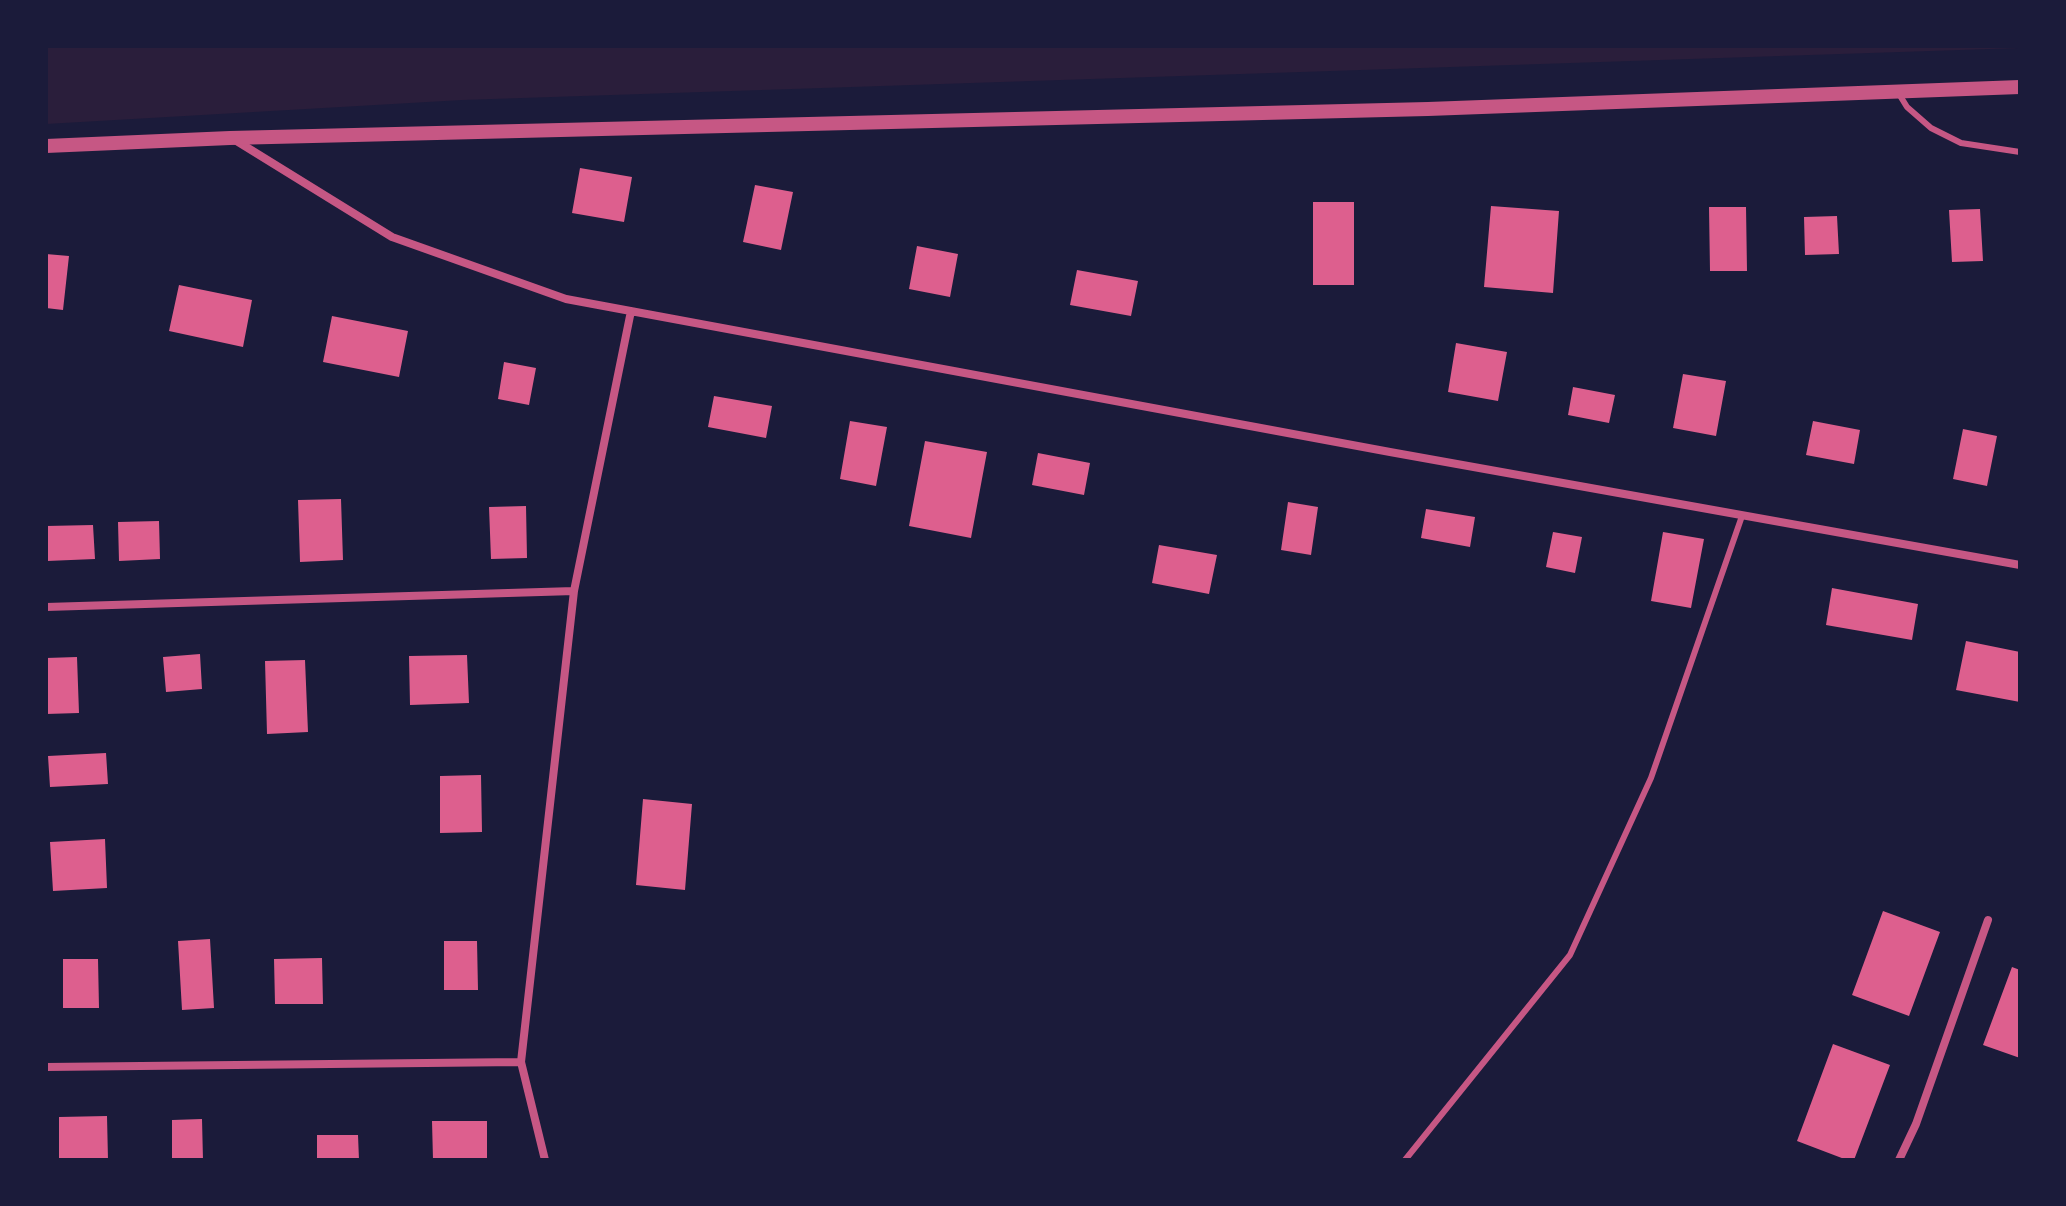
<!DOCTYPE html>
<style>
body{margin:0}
#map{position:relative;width:2066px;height:1206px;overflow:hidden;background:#1b1b3a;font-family:"Sofia Sans Condensed",sans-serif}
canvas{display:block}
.frame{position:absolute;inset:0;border:48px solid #1b1b3a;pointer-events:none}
</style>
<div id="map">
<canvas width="2066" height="1206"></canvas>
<div class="frame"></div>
</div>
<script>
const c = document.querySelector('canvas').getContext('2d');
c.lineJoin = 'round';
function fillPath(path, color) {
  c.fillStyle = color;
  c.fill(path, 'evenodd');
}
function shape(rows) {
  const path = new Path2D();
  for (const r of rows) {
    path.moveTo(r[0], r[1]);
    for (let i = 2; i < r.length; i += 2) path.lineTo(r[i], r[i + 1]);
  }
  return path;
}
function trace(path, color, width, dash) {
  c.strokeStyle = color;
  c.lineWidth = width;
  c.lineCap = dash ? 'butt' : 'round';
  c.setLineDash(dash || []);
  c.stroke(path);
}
fillPath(shape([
 [46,46,2020,46,2020,48,462,100,46,124]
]), '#2a1e3b');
fillPath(shape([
 [580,168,632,177,624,222,572,213],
 [755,185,793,192,781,250,743,242],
 [1313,202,1354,202,1354,285,1313,285],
 [1491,206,1559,211,1553,293,1484,287],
 [1709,207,1746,207,1747,271,1710,271],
 [1980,209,1983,261,1952,262,1949,210],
 [1837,216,1839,254,1805,255,1804,217],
 [917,246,958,254,950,297,909,289],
 [46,254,69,256,63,310,46,308],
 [1077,270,1138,281,1131,316,1070,305],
 [179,285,252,300,243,347,169,331],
 [332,316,408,331,399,377,323,362],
 [1456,343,1507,352,1498,401,1448,392],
 [504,362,536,368,529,405,498,399],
 [1683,374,1726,381,1716,436,1673,428],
 [1573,387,1615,395,1609,423,1568,415],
 [714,396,772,406,766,438,708,427],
 [850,421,887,427,876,486,840,479],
 [1813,421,1860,430,1854,464,1806,455],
 [1963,429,1997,436,1987,486,1953,479],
 [925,441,987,452,971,538,909,526],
 [1038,453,1090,463,1084,495,1032,485],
 [341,499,343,560,300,562,298,500],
 [1288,502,1318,507,1311,555,1281,550],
 [526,506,527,558,491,559,489,507],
 [1426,509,1475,517,1470,547,1421,538],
 [159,521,160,559,119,561,118,522],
 [93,525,95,559,47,561,46,526],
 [1553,532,1582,537,1575,573,1546,567],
 [1663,532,1704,539,1691,608,1651,601],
 [1159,545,1217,555,1209,594,1152,583],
 [1832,588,1918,604,1912,640,1826,625],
 [1966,641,2020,652,2020,702,1956,690],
 [200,654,202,689,166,692,163,657],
 [467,655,469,703,410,705,409,656],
 [77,657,79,713,46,714,46,658],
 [305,660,308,732,267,734,265,661],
 [106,753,108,784,50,787,48,756],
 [481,775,482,832,440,833,440,776],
 [643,799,692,804,685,890,636,885],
 [105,839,107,888,53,891,50,842],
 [1883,911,1940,932,1909,1016,1852,995],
 [210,939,214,1008,182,1010,178,941],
 [444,941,477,941,478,990,444,990],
 [322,958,323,1004,275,1004,274,959],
 [63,959,98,959,99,1008,63,1008],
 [2012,967,2020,970,2020,1058,1983,1045],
 [1833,1044,1890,1065,1854,1160,1847,1160,1797,1141],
 [107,1116,108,1160,59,1160,59,1117],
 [202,1119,203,1160,172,1160,172,1120],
 [432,1121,487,1121,487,1160,433,1160],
 [317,1135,358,1135,359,1160,317,1160]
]), '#dd5f8e');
trace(shape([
 [1899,94,1907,107,1931,128,1961,143,2020,152],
 [1405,1160,1570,955,1651,778,1742,516]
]), '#c65784', 6);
trace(shape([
 [235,140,392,237,566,299,1390,452,2020,565],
 [46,607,574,591],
 [46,1067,521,1062],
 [545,1160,521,1062,574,591,631,311],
 [1899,1160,1916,1124,1988,920]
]), '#c65784', 8);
trace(shape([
 [46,146,230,138,1428,109,2020,87]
]), '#c65784', 14);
</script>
